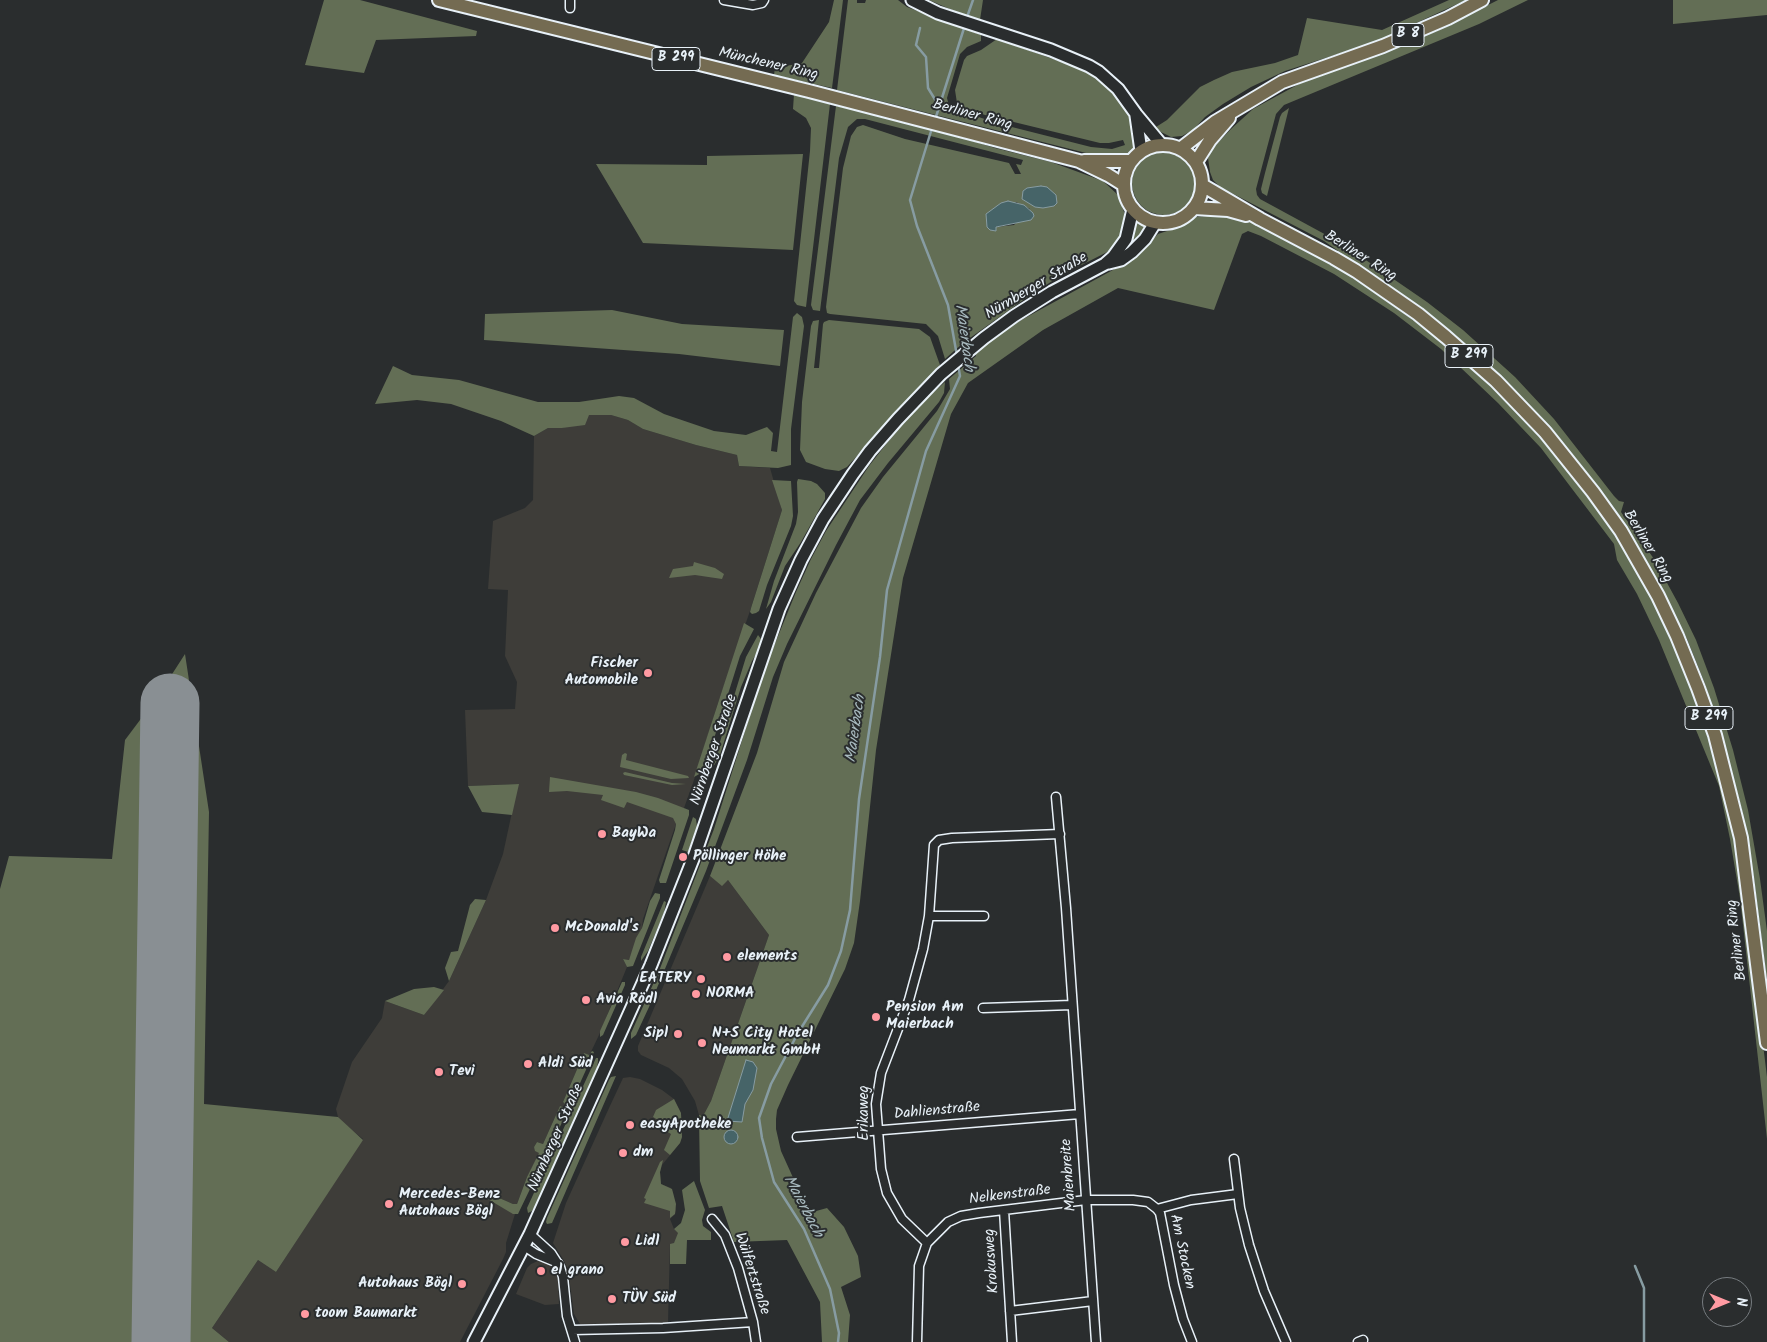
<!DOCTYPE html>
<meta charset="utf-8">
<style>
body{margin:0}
#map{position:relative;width:1767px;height:1342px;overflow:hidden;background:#2a2d2e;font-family:Kalam,sans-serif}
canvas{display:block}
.north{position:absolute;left:1702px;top:1277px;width:50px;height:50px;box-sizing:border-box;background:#2a2d2e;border:1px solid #767b7f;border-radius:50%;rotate:90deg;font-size:14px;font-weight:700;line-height:20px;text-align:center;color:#e8f1f8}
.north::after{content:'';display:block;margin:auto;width:18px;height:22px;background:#ff9aa2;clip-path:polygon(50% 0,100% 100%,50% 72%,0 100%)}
</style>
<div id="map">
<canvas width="1767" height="1342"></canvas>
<div class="north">N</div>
</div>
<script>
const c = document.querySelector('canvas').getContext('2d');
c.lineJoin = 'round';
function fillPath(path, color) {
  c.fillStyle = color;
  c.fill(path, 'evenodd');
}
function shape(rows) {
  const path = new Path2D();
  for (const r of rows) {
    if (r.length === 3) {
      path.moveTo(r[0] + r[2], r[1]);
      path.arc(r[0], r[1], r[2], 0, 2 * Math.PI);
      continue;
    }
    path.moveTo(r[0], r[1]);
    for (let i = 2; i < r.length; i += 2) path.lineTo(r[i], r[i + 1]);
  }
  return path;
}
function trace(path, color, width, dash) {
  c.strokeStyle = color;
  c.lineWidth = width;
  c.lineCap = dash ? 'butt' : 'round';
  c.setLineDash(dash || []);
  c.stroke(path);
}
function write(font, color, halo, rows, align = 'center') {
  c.font = font + ' Kalam,sans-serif';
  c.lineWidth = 4;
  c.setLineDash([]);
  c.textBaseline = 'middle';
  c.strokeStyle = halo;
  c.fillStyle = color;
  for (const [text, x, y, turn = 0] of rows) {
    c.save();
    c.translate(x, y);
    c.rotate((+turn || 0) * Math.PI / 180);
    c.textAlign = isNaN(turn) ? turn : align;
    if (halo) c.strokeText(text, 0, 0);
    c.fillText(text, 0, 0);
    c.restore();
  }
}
fillPath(shape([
 [589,415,611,415,628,420,643,429,696,445,737,455,739,466,770,468,782,510,750,611,717,706,693,783,684,808,676,824,643,919,642,928,629,960,623,959,627,967,599,1035,589,1056,584,1053,563,1102,566,1105,565,1107,560,1106,543,1144,537,1142,534,1147,540,1153,527,1177,517,1204,513,1204,479,1189,478,1193,515,1214,506,1243,506,1252,503,1259,460,1342,229,1342,212,1328,258,1260,276,1272,363,1139,343,1123,338,1117,336,1109,352,1062,382,1018,385,1001,424,1015,449,981,486,900,503,854,518,784,468,786,465,710,515,709,517,682,505,656,508,590,488,589,493,521,525,508,533,500,534,436,548,428,562,428],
 [710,876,722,885,728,880,769,935,711,1101,703,1116,699,1115,695,1101,682,1079,669,1068,641,1055,638,1051,638,1046],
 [630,1077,640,1079,662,1090,674,1099,681,1113,682,1137,680,1143,662,1165,660,1172,661,1184,671,1188,673,1193,676,1210,675,1214,670,1219,674,1229,679,1233,674,1244,670,1244,668,1323,580,1324,574,1314,568,1269,563,1259,553,1243,566,1203,609,1108,623,1078],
 [538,1261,548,1263,556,1271,558,1279,559,1304,545,1305,516,1294,527,1268,531,1264]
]), '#3e3d39');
fillPath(shape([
 [324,0,360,0,477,31,476,36,376,40,364,73,305,65],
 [834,0,843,0,832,88,774,75,775,68,802,63,829,22],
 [848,0,857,0,857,3,865,3,866,0,898,0,907,7,981,35,981,41,967,47,960,54,947,98,949,106,951,108,1000,124,1091,147,1112,149,1125,145,1123,140,1109,143,1100,143,985,115,963,107,957,103,955,90,964,60,967,56,981,50,997,39,1081,69,1101,81,1114,92,1128,113,1132,122,1134,147,1131,152,1124,156,1104,156,1086,153,837,90],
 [929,0,983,0,980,20,959,13],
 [1449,0,1466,0,1375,42,1285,71,1251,87,1223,104,1205,117,1193,130,1182,136,1171,137,1161,132,1156,127,1167,120,1200,87,1214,80,1232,72,1275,63,1298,55,1307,18,1382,30],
 [1498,0,1528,0,1479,24,1284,105,1276,114,1256,189,1257,195,1260,199,1341,243,1427,302,1463,330,1515,377,1554,419,1614,496,1619,501,1624,502,1621,512,1654,559,1678,603,1696,640,1714,688,1733,750,1748,810,1760,879,1767,931,1767,982,1754,879,1742,810,1723,741,1705,684,1687,639,1662,589,1627,530,1596,485,1553,432,1510,385,1471,350,1428,314,1324,241,1220,187,1213,180,1210,172,1208,158,1212,149,1231,129,1253,109,1299,84,1437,31],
 [1673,0,1767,0,1767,15,1673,24],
 [794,94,830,104,806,307,797,305,794,301,810,151,811,128,806,118,793,109],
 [836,106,871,113,963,138,995,148,1051,162,1103,181,1118,195,1124,212,1125,224,1121,234,1113,249,1060,276,1026,298,963,343,945,359,938,336,926,324,830,314,827,313,826,307,843,168,851,136,857,127,863,125,905,139,1009,163,1015,174,1021,174,1016,164,1021,165,1023,160,865,119,857,119,848,127,839,158,820,311,813,310,811,305],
 [1016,202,1030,209,1014,225,996,227],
 [1289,108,1267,196,1262,193,1261,189,1265,173,1280,117,1282,113],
 [1164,183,32],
 [803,154,793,250,643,243,596,164,707,165,707,156],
 [1218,215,1236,217,1250,222,1279,235,1315,254,1355,279,1443,341,1485,377,1526,419,1578,481,1613,531,1632,562,1667,624,1703,715,1731,819,1744,889,1767,1077,1767,1139,1740,898,1730,839,1719,786,1659,640,1637,594,1617,560,1614,544,1541,448,1498,403,1441,349,1394,313,1334,274,1261,236,1248,231,1242,234,1214,310,1118,288,1043,330,968,383,951,414,903,578,876,750,860,901,854,943,845,969,788,1085,777,1110,776,1119,776,1129,781,1151,809,1213,827,1208,844,1227,858,1256,861,1277,841,1287,850,1315,848,1342,822,1342,820,1302,787,1240,734,1242,722,1206,709,1208,700,1181,699,1115,703,1116,711,1101,769,935,728,880,722,886,710,876,757,753,784,662,816,593,861,508,883,477,937,411,950,389,949,379,976,356,975,352,1014,324,1133,259,1158,234,1182,226,1196,217],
 [1136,222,1147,227,1138,240,1127,249],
 [612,310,682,324,784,330,780,366,679,354,484,340,485,314],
 [797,313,802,317,804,326,791,429,791,465,778,468,739,466,737,455,696,445,643,429,628,420,611,415,589,415,585,425,562,428,548,428,534,436,501,421,451,404,417,400,375,404,393,366,412,375,459,380,538,402,579,402,619,396,634,398,664,414,714,431,746,435,767,427,773,433,771,451,777,452,789,351,793,317],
 [819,320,814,368,819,368,823,324,824,322,829,320,919,329,930,337,940,365,847,467,839,471,825,469,806,462,800,450,802,402,811,326,813,321],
 [945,382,944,393,939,402,888,463,860,500,836,545,787,644,773,677,747,760,706,871,649,1007,636,1035,631,1039,631,1033,659,971,714,829,765,668,796,592,811,559,826,531,869,466,901,425,923,402],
 [798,479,811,481,817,484,825,493,825,499,801,542,785,566,771,602,766,609,774,581,796,524,798,512,797,482],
 [772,480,791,481,793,516,791,526,767,585,759,611,756,613,752,614,750,612,751,608,782,510],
 [694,562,715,568,724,574,722,579,695,575,669,578,673,569,693,566],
 [744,623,754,629,740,656,706,764,701,773,694,777],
 [758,635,761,639,760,648,752,661,741,687,719,758,708,774,719,745,746,657],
 [185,654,209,812,204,1104,338,1117,363,1140,276,1272,258,1260,212,1328,229,1342,168,1342,176,685,162,707,154,1342,0,1342,0,889,9,856,112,859,125,740,158,696],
 [625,753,627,754,626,760,688,776,689,778,671,779,620,767,622,755],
 [625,772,672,783,686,784,672,785,624,775,623,773],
 [550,777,636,792,658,798,689,810,689,815,666,883,660,883,659,880,675,830,676,824,673,818,627,802,624,808,601,800,603,795,567,791,549,792],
 [519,784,512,815,482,812,468,786],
 [693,817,696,819,697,827,688,852,682,850],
 [655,893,660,894,660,898,633,966,627,967,623,959,629,960,636,938,642,928,650,901],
 [475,899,486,900,449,981,445,968,451,952,458,951,470,905],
 [664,901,666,902,664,913,648,951,641,961,641,957],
 [622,982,625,982,625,985,603,1035,600,1037,600,1031],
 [434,987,444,990,424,1015,385,1001,414,989],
 [592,1051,594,1052,572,1101,569,1104,566,1105,563,1102,584,1053,589,1055],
 [596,1058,598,1058,598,1061,597,1068,584,1097,535,1207,532,1211,528,1213,527,1208],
 [616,1076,552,1223,547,1224,546,1222,547,1218,609,1080,611,1077],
 [674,1099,681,1113,682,1137,680,1143,670,1155,664,1150,671,1134,666,1131,668,1126,653,1117,656,1110],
 [560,1106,566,1108,567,1112,518,1214,513,1214,476,1192,476,1189,479,1189,513,1204,517,1204,527,1177,539,1153,535,1151,534,1147,537,1142,543,1144],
 [663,1160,660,1172,661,1184,672,1189,676,1204,675,1214,670,1218,670,1211,644,1203,646,1199,644,1198,660,1162],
 [694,1181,705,1210,702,1220,703,1226,711,1232,711,1240,687,1240,686,1264,670,1264,670,1244,674,1243,678,1233,674,1229,681,1223,685,1210,682,1190]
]), '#636e55');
const water = shape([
 [1041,186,1047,187,1056,195,1057,203,1054,206,1043,208,1035,207,1022,199,1023,191,1027,188,1041,186],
 [1008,201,1024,205,1033,213,1034,216,1031,220,996,227,996,231,990,230,987,227,986,214,1001,203,1008,201],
 [746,1060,753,1062,757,1068,753,1090,745,1104,742,1122,727,1121,746,1060],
 [731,1137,7]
]);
fillPath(water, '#466468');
trace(water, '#879ca2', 1);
trace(shape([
 [966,20,973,0],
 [920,28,916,45,926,57,928,88,939,106],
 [935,120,965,25],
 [932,128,910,200,917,226,948,305,957,356],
 [1635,1266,1644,1288,1644,1342],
 [838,1342,839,1333,830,1289,804,1229,774,1182,762,1138,759,1118,771,1084,798,1033,828,985,841,951,850,910,859,799,880,657,887,590,926,451,960,376,958,364]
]), '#879ca2', 2.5);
trace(shape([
 [161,1342,170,703]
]), '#898f93', 59);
const street = shape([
 [724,0,753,5,762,3,764,0],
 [570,8,570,0],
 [1056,797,1066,908,1096,1342],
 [929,916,984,916],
 [983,1008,1072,1005],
 [797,1137,1080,1114],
 [1234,1159,1240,1208,1249,1245,1264,1291,1286,1342],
 [1157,1209,1191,1200,1238,1194],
 [1004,1210,1012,1342],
 [712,1219,725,1235,738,1268,753,1322,756,1342],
 [530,1234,551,1253,560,1267,563,1277,567,1316,575,1342],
 [927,1243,902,1219,887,1193,881,1169,876,1104,881,1073,909,1000,923,949,929,916,934,845,939,840,952,838,1060,834],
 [524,1246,536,1254,558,1263],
 [1010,1311,1093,1301],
 [572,1330,663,1328,753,1322],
 [917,1342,919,1266,927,1243,948,1222,961,1216,979,1213,1086,1200,1133,1200,1148,1202,1157,1209,1160,1213,1174,1285,1183,1319,1192,1342],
 [1358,1342,1363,1340]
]);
const secondary = shape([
 [912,0,938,13,1051,50,1089,66,1099,72,1118,89,1136,114,1161,144],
 [1136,116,1141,151],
 [1109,263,1121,260,1132,252,1145,239,1155,223],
 [474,1342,530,1234,651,965,695,854,779,609,801,560,823,519,853,474,870,451,898,419,941,374,984,338,1014,316,1052,292,1105,264,1113,257,1126,239,1133,209]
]);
const primary = shape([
 [439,0,809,91,1079,161,1108,175,1124,185],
 [1163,184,39],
 [1180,149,1215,122,1282,82,1383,46,1448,18,1482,0],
 [1084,161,1131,161],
 [1196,162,1210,140,1229,118],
 [1202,185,1260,219,1334,258,1356,271,1418,314,1446,337,1496,381,1545,432,1593,492,1621,531,1658,596,1677,636,1698,688,1715,735,1741,838,1767,1043],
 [1194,208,1228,210,1246,215]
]);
trace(street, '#e8f1f8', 11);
trace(secondary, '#e8f1f8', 15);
trace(primary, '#e8f1f8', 16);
trace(street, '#2a2d2e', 8);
trace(secondary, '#2a2d2e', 11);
trace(primary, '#746b52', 12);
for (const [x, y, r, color] of [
 [648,673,5,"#ff9aa2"],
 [602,834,5,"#ff9aa2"],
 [683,857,5,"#ff9aa2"],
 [555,928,5,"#ff9aa2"],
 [727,957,5,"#ff9aa2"],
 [701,979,5,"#ff9aa2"],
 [696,994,5,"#ff9aa2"],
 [586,1000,5,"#ff9aa2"],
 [876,1017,5,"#ff9aa2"],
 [678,1034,5,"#ff9aa2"],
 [702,1043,5,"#ff9aa2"],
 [528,1064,5,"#ff9aa2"],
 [439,1072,5,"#ff9aa2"],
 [630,1125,5,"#ff9aa2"],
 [623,1153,5,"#ff9aa2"],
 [389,1204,5,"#ff9aa2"],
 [625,1242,5,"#ff9aa2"],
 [541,1271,5,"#ff9aa2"],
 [462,1284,5,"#ff9aa2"],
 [612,1299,5,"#ff9aa2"],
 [305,1314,5,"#ff9aa2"]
]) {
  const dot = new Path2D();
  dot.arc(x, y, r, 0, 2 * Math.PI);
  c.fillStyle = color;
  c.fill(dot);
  trace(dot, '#2a2d2e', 2);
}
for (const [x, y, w] of [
 [1408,35,32],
 [676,59,48],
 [1469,356,48],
 [1709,718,48]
]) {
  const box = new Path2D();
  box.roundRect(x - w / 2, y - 11.5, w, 23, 4);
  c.fillStyle = '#2a2d2e';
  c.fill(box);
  trace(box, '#e8f1f8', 1);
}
write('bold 14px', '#e8f1f8', null, [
 ["B 8",1408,35],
 ["B 299",676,59],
 ["B 299",1469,356],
 ["B 299",1709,718]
]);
write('15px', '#e8f1f8', '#2a2d2e', [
 ["Münchener Ring",768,65,13],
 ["Berliner Ring",972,116,15],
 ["Berliner Ring",1360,257,32],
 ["Nürnberger Straße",1037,287,-31],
 ["Berliner Ring",1647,547,59],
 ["Nürnberger Straße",715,750,-71],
 ["Berliner Ring",1738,940,-97],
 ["Dahlienstraße",937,1112,-5],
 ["Erikaweg",865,1113,-90],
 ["Nürnberger Straße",557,1138,-66],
 ["Maienbreite",1070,1175,-94],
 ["Nelkenstraße",1010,1196,-7],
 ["Am Stocken",1181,1252,78],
 ["Krokusweg",993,1261,-94],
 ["Wülfertstraße",751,1274,72]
]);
write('bold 15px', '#e8f1f8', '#2a2d2e', [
 ["Fischer",638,664,"right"],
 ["Automobile",638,681,"right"],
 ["BayWa",612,834],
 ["Pöllinger Höhe",693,857],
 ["McDonald's",565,928],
 ["elements",737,957],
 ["EATERY",691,979,"right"],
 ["NORMA",706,994],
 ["Avia Rödl",596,1000],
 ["Pension Am",886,1008],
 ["Maierbach",886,1025],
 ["Sipl",668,1034,"right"],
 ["N+S City Hotel",712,1034],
 ["Neumarkt GmbH",712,1051],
 ["Aldi Süd",538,1064],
 ["Tevi",449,1072],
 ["easyApotheke",640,1125],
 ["dm",633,1153],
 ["Mercedes-Benz",399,1195],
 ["Autohaus Bögl",399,1212],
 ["Lidl",635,1242],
 ["el grano",551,1271],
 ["Autohaus Bögl",452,1284,"right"],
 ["TÜV Süd",622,1299],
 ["toom Baumarkt",315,1314]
], 'left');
write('italic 16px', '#a7b9be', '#2a2d2e', [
 ["Maierbach",963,338,82],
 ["Maierbach",857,729,-82],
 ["Maierbach",802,1207,62]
]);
</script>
